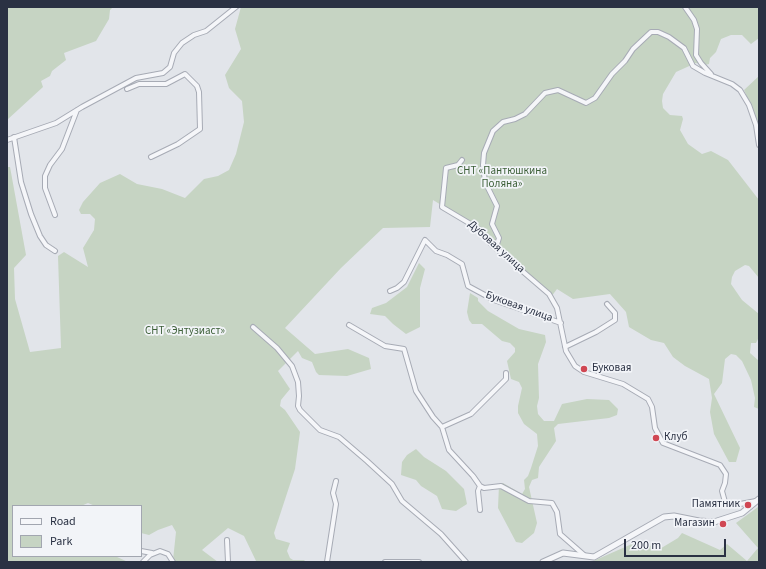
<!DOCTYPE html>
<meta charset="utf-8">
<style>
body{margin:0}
#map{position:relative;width:766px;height:569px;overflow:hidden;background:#e2e5ea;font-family:"Source Sans 3",sans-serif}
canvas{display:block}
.frame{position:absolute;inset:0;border:8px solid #2a3143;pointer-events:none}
.legend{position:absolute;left:12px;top:505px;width:130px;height:52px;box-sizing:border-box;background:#f2f4f8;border:1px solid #a2a6b0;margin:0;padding:5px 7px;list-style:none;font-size:12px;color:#2a3143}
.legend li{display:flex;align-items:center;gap:8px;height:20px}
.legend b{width:20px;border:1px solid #a2a6b0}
.scale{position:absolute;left:624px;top:539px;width:102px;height:18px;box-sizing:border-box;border:2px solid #2a3143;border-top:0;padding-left:5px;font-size:12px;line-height:14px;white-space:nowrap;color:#2a3143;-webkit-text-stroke:3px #f2f4f8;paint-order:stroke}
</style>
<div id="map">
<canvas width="766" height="569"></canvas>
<div class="frame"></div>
<ul class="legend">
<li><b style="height:5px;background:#f5f6f9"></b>Road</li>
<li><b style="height:11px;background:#c6d4c3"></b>Park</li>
</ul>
<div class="scale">200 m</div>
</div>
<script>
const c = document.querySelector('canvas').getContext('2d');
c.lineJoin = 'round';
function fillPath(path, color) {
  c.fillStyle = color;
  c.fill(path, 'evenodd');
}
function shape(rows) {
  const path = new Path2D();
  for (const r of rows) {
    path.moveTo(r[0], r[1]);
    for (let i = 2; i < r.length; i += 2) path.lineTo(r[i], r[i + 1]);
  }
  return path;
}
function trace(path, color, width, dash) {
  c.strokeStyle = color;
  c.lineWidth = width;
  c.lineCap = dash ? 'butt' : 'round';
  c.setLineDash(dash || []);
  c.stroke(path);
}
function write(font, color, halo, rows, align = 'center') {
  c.font = font + ' "Source Sans 3",sans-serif';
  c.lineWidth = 3.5;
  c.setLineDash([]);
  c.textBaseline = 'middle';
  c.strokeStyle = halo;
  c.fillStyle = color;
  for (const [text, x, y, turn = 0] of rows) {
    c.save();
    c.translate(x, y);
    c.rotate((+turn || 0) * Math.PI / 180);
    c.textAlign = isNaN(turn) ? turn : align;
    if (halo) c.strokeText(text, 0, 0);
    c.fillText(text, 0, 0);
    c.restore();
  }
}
fillPath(shape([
 [7,7,113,7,110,10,109,19,96,41,64,53,66,60,52,71,50,76,41,81,43,87,7,120],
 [241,7,759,7,759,38,751,44,742,35,731,35,721,39,716,52,710,58,709,64,705,65,696,63,676,72,663,94,662,101,663,108,670,115,682,116,683,119,680,130,688,144,702,154,711,151,728,160,759,200,759,278,749,266,745,265,735,271,732,277,731,284,742,300,759,314,758,339,756,343,751,343,750,353,759,361,759,409,754,407,755,398,751,380,742,361,736,355,731,354,725,359,722,383,714,394,740,448,736,462,729,462,714,434,710,412,712,398,709,379,685,366,673,357,664,343,651,340,629,327,626,312,610,294,573,299,557,289,551,297,489,243,479,228,433,200,430,227,383,228,341,268,285,328,315,354,348,349,369,358,371,369,347,376,319,375,316,372,312,362,302,358,298,351,278,371,290,389,281,400,280,406,285,410,300,432,295,469,274,533,276,539,290,543,287,551,290,558,293,560,304,560,306,562,256,561,244,536,228,528,202,550,218,562,175,562,173,560,176,532,172,525,158,530,149,535,141,533,141,506,95,506,88,503,81,506,13,506,13,556,115,556,128,562,7,562,7,167,10,167,26,255,14,268,15,299,30,352,61,348,58,256,64,252,88,267,83,248,94,230,95,219,90,214,81,214,79,210,83,202,100,183,120,174,137,184,162,189,185,198,204,179,218,176,229,170,236,154,244,122,242,101,229,88,225,75,241,49,235,29],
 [759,76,759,134,752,108,744,90],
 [419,263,425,269,420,288,420,327,406,334,393,324,385,316,370,314,372,308,386,303,407,287],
 [470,293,478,298,478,301,488,311,519,329,545,335,546,342,538,364,539,398,537,406,538,414,544,421,554,421,562,404,587,399,609,400,618,409,617,415,609,418,558,424,554,428,556,441,539,467,538,478,532,480,529,487,537,523,534,533,522,543,516,542,498,508,499,485,503,483,522,494,525,489,524,480,528,476,531,468,538,446,537,434,524,424,518,413,518,406,522,388,519,382,511,379,507,361,515,352,515,348,510,343,502,341,482,324,472,324,469,320,467,312],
 [416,449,424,457,446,471,464,489,467,504,456,511,442,509,437,496,421,486,416,480,401,475,402,462,407,455],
 [759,503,759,562,591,562,641,540,658,550,678,538,682,533,720,550,727,544,747,561,758,548,736,523,758,507]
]), '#c6d4c3');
const minor = shape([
 [685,7,694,20,697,29,696,55,701,63,711,74],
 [127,89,139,84,166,84,185,74,197,86,199,92,200,129,178,144,151,157],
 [14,137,21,182,31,214,40,236,46,245,55,251],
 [7,140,56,123,82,107,136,78,163,73,170,67,174,53,182,43,194,35,206,31,236,7],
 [462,160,458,165,446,168,442,207,479,229,492,245,549,294,557,308,566,351,575,366,584,372,623,384,648,399,652,407,655,428,663,443,720,465,726,474,725,483,722,491,725,502,735,505,756,501],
 [55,215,45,188,45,176,50,165,62,149,77,110],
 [496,248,499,238,492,224,497,206,485,182,483,165,484,153,493,131,503,122,515,119,525,114,545,93,558,90,586,103,595,98,612,74,625,61,633,49,651,32,658,32,669,37,684,48,693,66,705,73,732,84,740,90,749,105,756,125,759,145],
 [390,291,397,288,404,282,425,240,436,251,447,255,462,264,468,286,494,300,561,323],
 [349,325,385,346,404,349,416,391,433,417,442,427,449,450,473,476,480,486,484,488,501,486,529,501,552,503,557,512,560,534,584,555],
 [253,327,277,348,292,366,298,382,299,396,298,406,300,410,320,430,339,437,367,461,392,484,402,501,441,534,466,562],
 [565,347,596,332,615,320,615,313,607,304],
 [442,427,471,414,506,379,506,373],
 [480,486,478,491,480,510],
 [227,540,228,562],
 [141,551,152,553],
 [143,562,150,555,160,551,168,554,173,562],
 [327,562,336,504,333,493,336,481],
 [385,562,419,562]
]);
const tertiary = shape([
 [543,562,563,553,594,557,664,517,674,516,699,521,714,522,742,513,759,499]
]);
trace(minor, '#a7abb5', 6);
trace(tertiary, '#a7abb5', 7);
trace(minor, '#f5f6f9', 4);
trace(tertiary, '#f5f6f9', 5);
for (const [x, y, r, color] of [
 [584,369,4,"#d04753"],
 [656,438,4,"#d04753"],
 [748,505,4,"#d04753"],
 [723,524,4,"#d04753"]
]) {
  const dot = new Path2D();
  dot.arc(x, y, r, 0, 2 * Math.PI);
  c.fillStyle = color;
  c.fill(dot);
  trace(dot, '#f2f4f8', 1.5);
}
write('11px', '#3c5f37', '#f2f4f8', [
 ["СНТ «Пантюшкина",502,172],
 ["Поляна»",502,185],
 ["СНТ «Энтузиаст»",185,332]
]);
write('11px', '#2a3143', '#f2f4f8', [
 ["Дубовая улица",496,247,42],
 ["Буковая улица",519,307,20]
]);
write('11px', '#2a3143', '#f2f4f8', [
 ["Буковая",592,369],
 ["Клуб",664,438],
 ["Памятник",740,505,"right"],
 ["Магазин",715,524,"right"]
], 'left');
</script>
